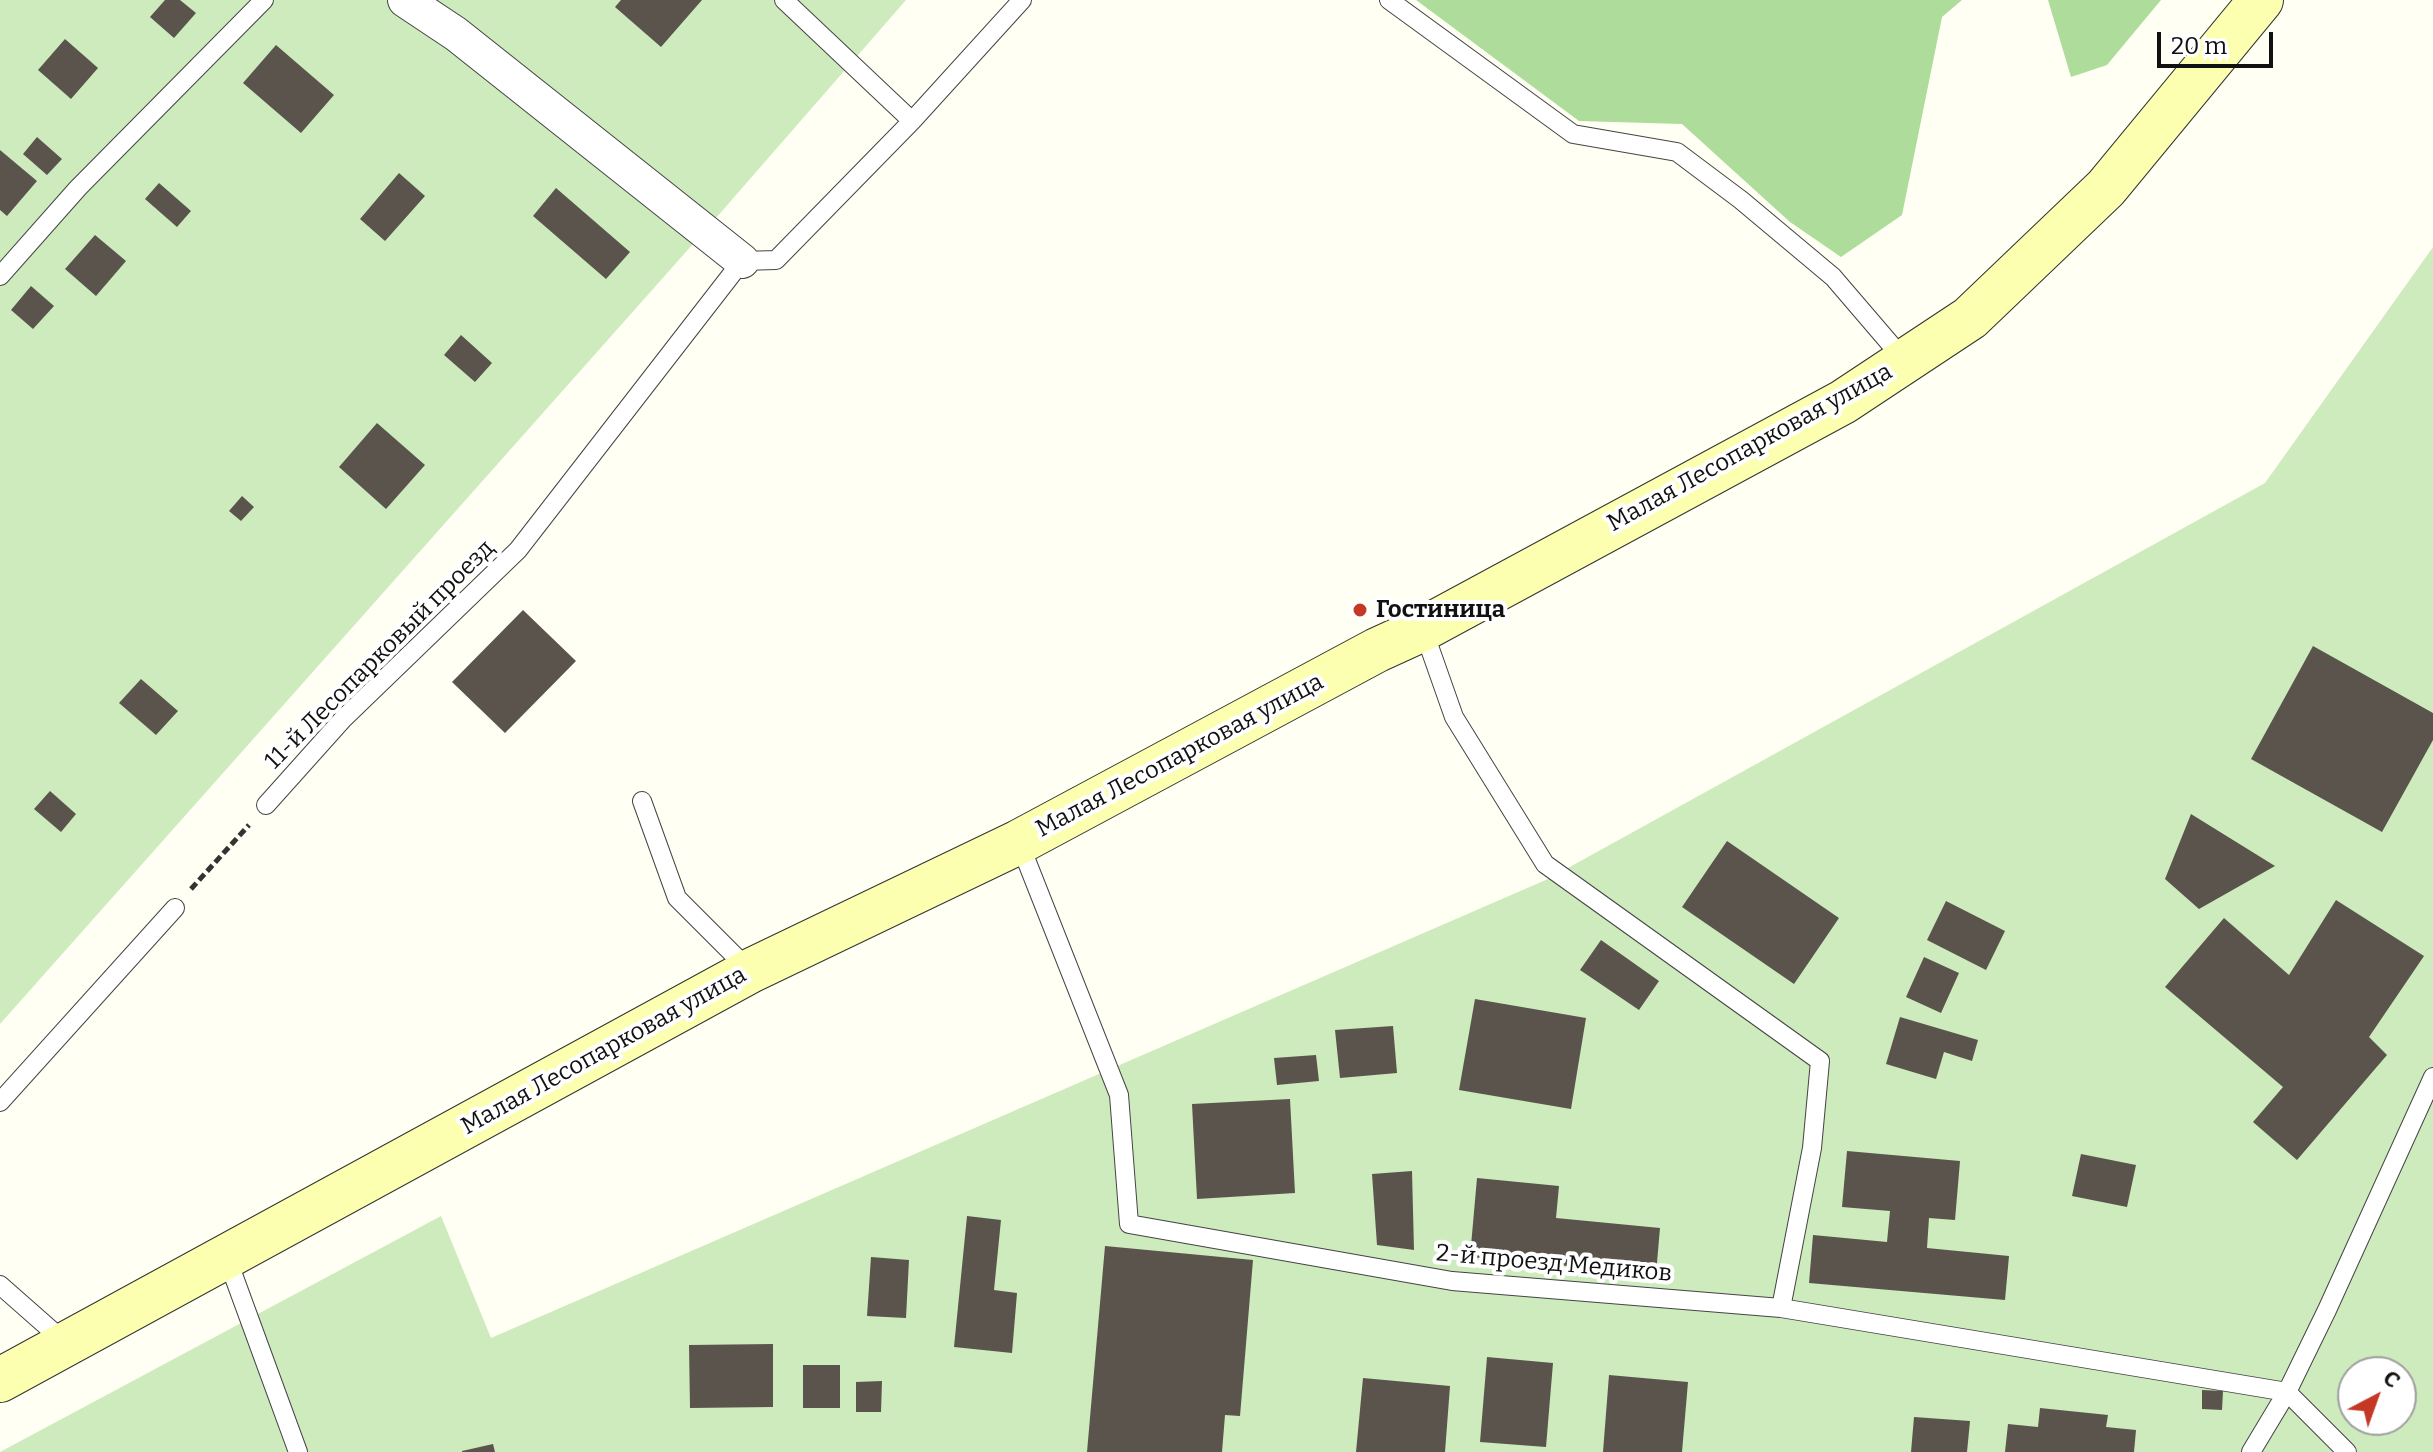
<!DOCTYPE html>
<meta charset="utf-8">
<style>
body{margin:0}
#map{position:relative;width:2433px;height:1452px;overflow:hidden;background:#fffff4;font-family:Bitter,serif}
canvas{display:block}
.north{position:absolute;left:2337px;top:1356px;width:80px;height:80px;box-sizing:border-box;background:#fff;border:2px solid #a0a0a0;border-radius:50%;rotate:41deg;font-size:22px;font-weight:700;line-height:32px;text-align:center;color:#111}
.north::after{content:'';display:block;margin:auto;width:28px;height:36px;background:#c43825;clip-path:polygon(50% 0,100% 100%,50% 72%,0 100%)}
.scale{position:absolute;left:2157px;top:32px;width:116px;height:36px;box-sizing:border-box;border:4px solid #111;border-top:0;padding-left:10px;font-size:24px;line-height:28px;white-space:nowrap;color:#111;-webkit-text-stroke:6px #fff;paint-order:stroke}
</style>
<div id="map">
<canvas width="2433" height="1452"></canvas>
<div class="north">С</div>
<div class="scale">20 m</div>
</div>
<script>
const c = document.querySelector('canvas').getContext('2d');
c.lineJoin = 'round';
function fillPath(path, color) {
  c.fillStyle = color;
  c.fill(path, 'evenodd');
}
function shape(rows) {
  const path = new Path2D();
  for (const r of rows) {
    path.moveTo(r[0], r[1]);
    for (let i = 2; i < r.length; i += 2) path.lineTo(r[i], r[i + 1]);
  }
  return path;
}
function trace(path, color, width, dash) {
  c.strokeStyle = color;
  c.lineWidth = width;
  c.lineCap = dash ? 'butt' : 'round';
  c.setLineDash(dash || []);
  c.stroke(path);
}
function write(font, color, halo, rows, align = 'center') {
  c.font = font + ' Bitter,serif';
  c.lineWidth = 8;
  c.setLineDash([]);
  c.textBaseline = 'middle';
  c.strokeStyle = halo;
  c.fillStyle = color;
  for (const [text, x, y, turn = 0] of rows) {
    c.save();
    c.translate(x, y);
    c.rotate((+turn || 0) * Math.PI / 180);
    c.textAlign = isNaN(turn) ? turn : align;
    if (halo) c.strokeText(text, 0, 0);
    c.fillText(text, 0, 0);
    c.restore();
  }
}
fillPath(shape([
 [0,0,906,0,709,226,0,1024],
 [2433,247,2433,1452,0,1452,441,1216,491,1338,1548,879,2265,483],
 [2353,1372,2401,1372,2401,1420,2353,1420]
]), '#cdebbc');
fillPath(shape([
 [1416,0,1962,0,1942,17,1902,215,1841,257,1790,222,1682,124,1579,121],
 [2048,0,2161,0,2107,65,2071,77]
]), '#aedc9b');
fillPath(shape([
 [165,0,180,0,196,13,174,38,150,17],
 [621,0,702,0,661,47,615,7],
 [65,39,98,68,71,99,38,70],
 [276,45,334,95,301,133,243,83],
 [37,137,62,159,47,175,23,154],
 [0,150,37,181,7,216,0,210],
 [399,173,425,196,385,241,360,219],
 [159,183,191,211,177,227,145,199],
 [556,188,630,252,606,279,533,216],
 [95,235,126,261,96,296,65,269],
 [31,286,54,306,33,329,11,310],
 [461,335,492,363,475,382,444,355],
 [377,423,425,465,386,509,339,467],
 [242,496,254,507,241,521,229,511],
 [523,610,576,661,505,733,452,682],
 [2313,646,2433,713,2433,740,2382,832,2251,759],
 [141,679,178,711,156,735,119,703],
 [50,791,76,814,61,832,34,809],
 [2191,814,2275,866,2199,909,2165,879],
 [1727,841,1839,918,1794,984,1682,907],
 [2336,900,2424,956,2369,1037,2387,1055,2297,1160,2253,1122,2283,1087,2165,987,2224,918,2289,975],
 [1946,901,2005,931,1986,970,1927,940],
 [1601,940,1659,981,1639,1010,1580,970],
 [1924,957,1959,973,1941,1013,1906,997],
 [1475,999,1586,1018,1571,1109,1459,1090],
 [1900,1017,1978,1040,1972,1061,1944,1052,1936,1079,1886,1064],
 [1393,1026,1397,1073,1340,1078,1335,1030],
 [1316,1055,1319,1081,1277,1085,1274,1058],
 [1290,1099,1295,1193,1197,1199,1192,1104],
 [1847,1151,1960,1161,1955,1220,1929,1218,1927,1248,2009,1256,2005,1300,1809,1283,1813,1235,1887,1242,1890,1211,1842,1207],
 [2081,1154,2136,1165,2127,1207,2072,1196],
 [1412,1171,1414,1250,1377,1245,1372,1174],
 [1477,1178,1559,1186,1556,1218,1660,1228,1656,1274,1470,1257],
 [967,1216,1001,1220,994,1290,1017,1293,1012,1353,954,1347],
 [1105,1246,1253,1260,1240,1416,1225,1415,1222,1452,1087,1452],
 [871,1257,909,1260,906,1318,867,1316],
 [773,1344,773,1407,690,1408,689,1345],
 [1487,1357,1553,1363,1546,1447,1480,1442],
 [803,1365,840,1365,840,1408,803,1408],
 [1609,1375,1688,1382,1682,1452,1603,1452],
 [1363,1378,1450,1386,1445,1452,1356,1452],
 [882,1381,881,1412,856,1412,856,1382],
 [2202,1390,2223,1391,2222,1410,2202,1409],
 [2040,1408,2108,1415,2106,1427,2136,1430,2134,1452,2005,1452,2008,1424,2038,1427],
 [1914,1417,1970,1421,1967,1452,1911,1452],
 [493,1444,495,1452,462,1452,462,1451]
]), '#5a544d');
const lane = shape([
 [784,0,912,121],
 [1389,0,1573,134,1677,152,1741,200,1833,277,1905,361],
 [0,276,78,188,264,0],
 [1423,629,1454,717,1545,864,1820,1061,1812,1148,1781,1308],
 [642,801,677,898,750,971],
 [266,805,343,719,518,550,742,261,776,260,912,121,1022,0],
 [1019,842,1119,1095,1129,1224,1452,1281,1781,1308,2287,1392,2347,1452],
 [0,1102,175,908],
 [227,1258,298,1452],
 [0,1285,67,1344],
 [2251,1452,2287,1392,2327,1310,2433,1077]
]);
const street = shape([
 [405,0,456,34,742,261]
]);
const secondary = shape([
 [0,1380,750,971,1019,842,1377,650,1423,629,1843,402,1970,318,2106,188,2261,0]
]);
trace(lane, '#444', 20);
trace(street, '#444', 36);
trace(secondary, '#333', 46);
trace(shape([
 [191,889,249,825]
]), '#333', 5, [8, 4]);
trace(lane, '#fff', 18);
trace(street, '#fff', 34);
trace(secondary, '#fbffaf', 44);
for (const [x, y, r, color] of [
 [1360,610,8,"#c43825"]
]) {
  const dot = new Path2D();
  dot.arc(x, y, r, 0, 2 * Math.PI);
  c.fillStyle = color;
  c.fill(dot);
  trace(dot, '#fff', 3);
}
write('24px', '#111', '#fff', [
 ["Малая Лесопарковая улица",1750,448,-29],
 ["11-й Лесопарковый проезд",380,655,-45],
 ["Малая Лесопарковая улица",1180,756,-28],
 ["Малая Лесопарковая улица",604,1051,-29],
 ["2-й проезд Медиков",1554,1264,5]
]);
write('bold 24px', '#111', '#fff', [
 ["Гостиница",1376,610]
], 'left');
</script>
